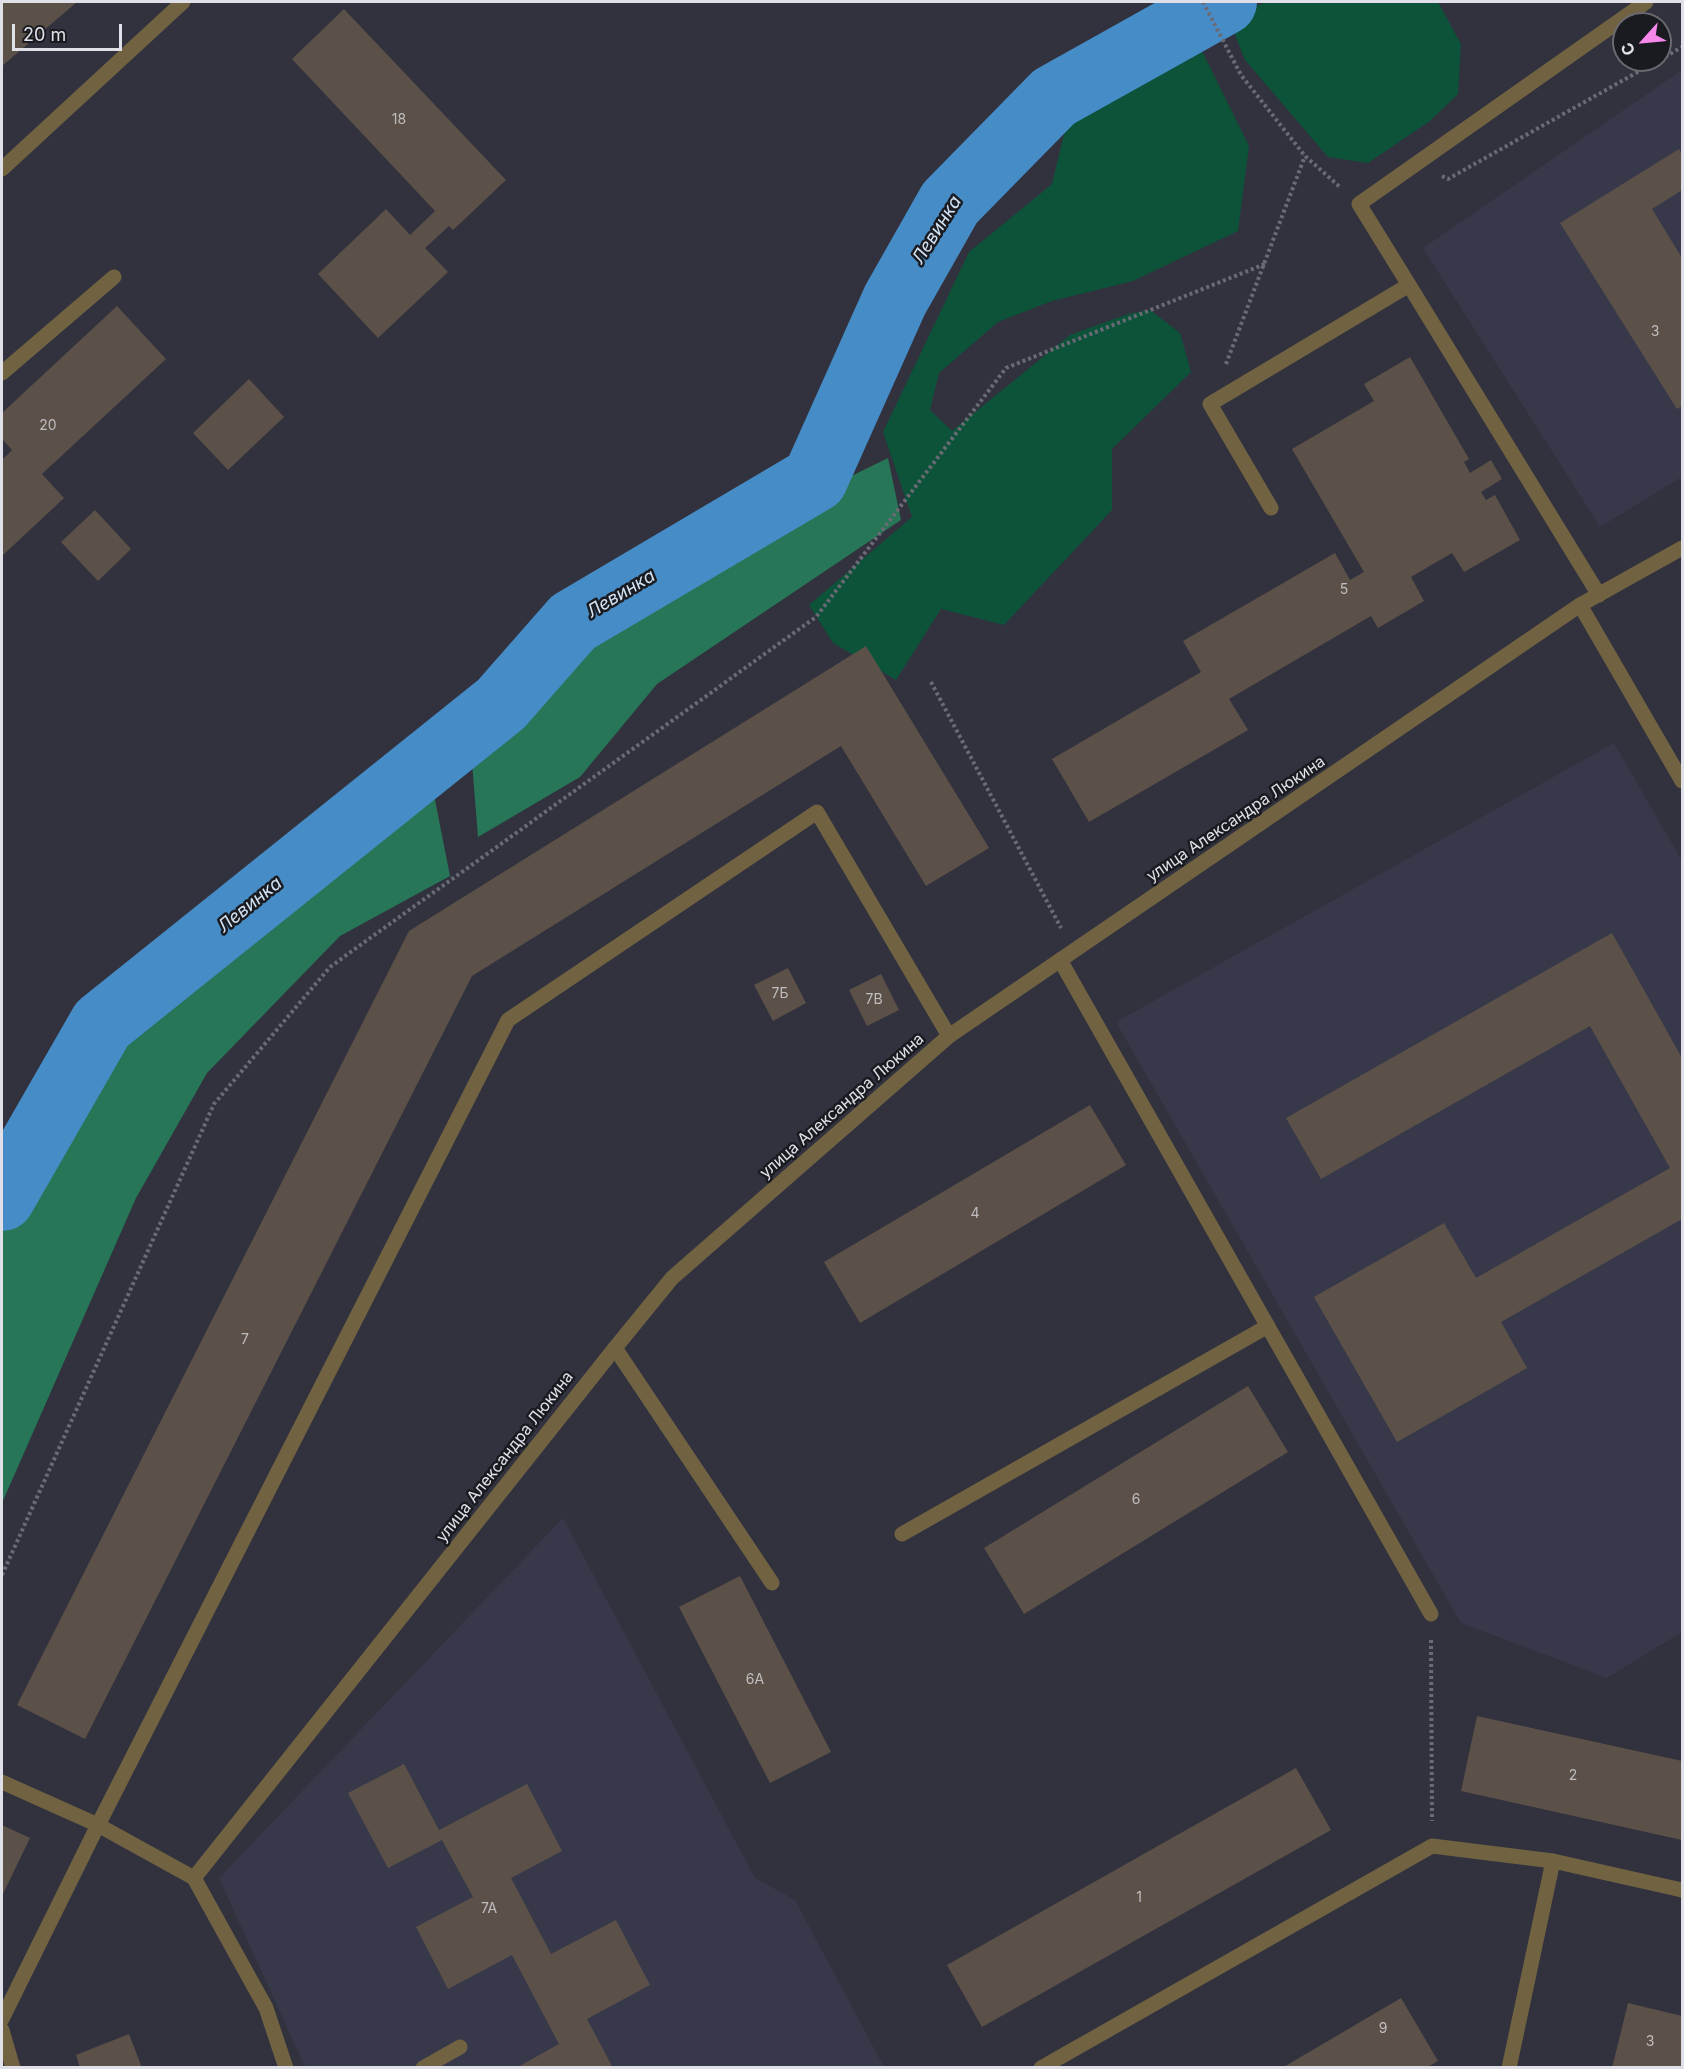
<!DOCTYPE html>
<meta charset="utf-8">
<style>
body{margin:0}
#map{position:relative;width:1684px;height:2069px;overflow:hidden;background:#31323e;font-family:Inter,sans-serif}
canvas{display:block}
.frame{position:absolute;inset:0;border:3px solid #e0e1e8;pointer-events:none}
.north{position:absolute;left:1612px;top:12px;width:60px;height:60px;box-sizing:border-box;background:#1a1b20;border:2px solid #696a70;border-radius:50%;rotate:243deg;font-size:16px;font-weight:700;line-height:24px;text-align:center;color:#e0e1e8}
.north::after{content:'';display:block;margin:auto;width:21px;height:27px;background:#f688ec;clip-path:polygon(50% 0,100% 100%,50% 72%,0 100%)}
.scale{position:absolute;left:12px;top:24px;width:110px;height:27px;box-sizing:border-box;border:3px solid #e0e1e8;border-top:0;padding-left:8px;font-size:18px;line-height:21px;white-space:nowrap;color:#e0e1e8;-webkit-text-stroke:4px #1a1b20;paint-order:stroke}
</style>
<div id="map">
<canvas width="1684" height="2069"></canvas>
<div class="frame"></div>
<div class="north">С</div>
<div class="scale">20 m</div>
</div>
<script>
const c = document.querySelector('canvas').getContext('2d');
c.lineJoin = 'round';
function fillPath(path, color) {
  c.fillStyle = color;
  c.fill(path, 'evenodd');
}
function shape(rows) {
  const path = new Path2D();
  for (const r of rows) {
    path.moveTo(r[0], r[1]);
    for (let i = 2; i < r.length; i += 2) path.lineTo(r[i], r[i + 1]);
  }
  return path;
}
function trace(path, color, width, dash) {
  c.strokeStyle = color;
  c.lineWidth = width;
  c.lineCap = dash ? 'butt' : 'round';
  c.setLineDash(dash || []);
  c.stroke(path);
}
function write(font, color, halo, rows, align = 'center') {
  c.font = font + ' Inter,sans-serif';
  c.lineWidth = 5;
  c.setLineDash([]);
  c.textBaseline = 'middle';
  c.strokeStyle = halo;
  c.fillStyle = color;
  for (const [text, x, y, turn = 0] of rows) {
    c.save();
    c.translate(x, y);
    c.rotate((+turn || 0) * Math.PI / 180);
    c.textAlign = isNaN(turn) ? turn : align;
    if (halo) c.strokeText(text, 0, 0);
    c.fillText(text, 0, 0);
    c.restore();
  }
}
fillPath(shape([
 [1682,70,1682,477,1600,527,1423,248],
 [1614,743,1682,861,1682,1632,1607,1678,1461,1623,1116,1022],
 [563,1518,755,1878,795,1900,884,2067,305,2067,219,1878]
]), '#37394b');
fillPath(shape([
 [1265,2,1438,2,1461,44,1458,94,1430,121,1368,163,1328,157,1245,60,1229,20],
 [1194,35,1249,146,1238,231,1133,281,1052,301,998,322,939,373,930,410,952,431,1070,335,1128,314,1150,310,1180,333,1191,372,1112,449,1112,510,1004,625,941,609,896,680,833,643,809,605,912,517,883,432,969,252,1052,184,1066,126,1121,73]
]), '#0c533a');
fillPath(shape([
 [888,458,901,520,657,684,580,777,478,837,471,750,590,631,829,487],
 [434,795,450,876,340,936,207,1073,136,1198,2,1503,2,1231,111,1035,404,808]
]), '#277657');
trace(shape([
 [2,1198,102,1024,501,704,573,622,815,479,895,300,950,203,1054,97,1224,2]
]), '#468cc7', 66);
fillPath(shape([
 [2,2,77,2,2,66],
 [344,9,506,180,453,230,449,226,425,248,448,272,378,338,318,274,386,209,410,235,435,211,292,59],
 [1679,149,1682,154,1682,190,1652,209,1682,258,1682,406,1677,409,1560,223],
 [117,306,166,359,42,474,64,498,2,556,2,460,12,450,2,439,2,413],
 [1410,357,1469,459,1464,462,1470,473,1491,460,1502,479,1481,492,1486,500,1495,495,1520,540,1464,572,1452,553,1411,577,1424,601,1378,628,1371,616,1229,699,1248,730,1089,822,1052,759,1201,672,1183,641,1335,553,1350,580,1364,572,1292,449,1374,401,1364,384],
 [249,379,284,417,228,470,193,433],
 [95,510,131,549,98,581,61,542],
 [866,646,989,848,926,886,841,746,472,976,85,1739,17,1705,409,931],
 [1612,933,1682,1058,1682,1219,1501,1322,1527,1368,1397,1442,1314,1297,1444,1223,1476,1278,1670,1168,1590,1026,1321,1179,1286,1118],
 [788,968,806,1003,773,1021,754,985],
 [881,974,899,1010,867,1026,849,990],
 [1090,1105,1126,1165,860,1323,824,1262],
 [1248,1386,1288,1452,1024,1614,984,1548],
 [740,1576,831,1752,770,1783,679,1607],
 [1477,1716,1682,1761,1682,1840,1461,1791],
 [404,1764,439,1830,527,1784,562,1851,511,1878,551,1954,616,1920,650,1985,587,2019,613,2068,516,2068,559,2044,512,1955,448,1989,416,1927,473,1897,442,1840,388,1868,348,1793],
 [1296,1768,1331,1830,982,2027,947,1965],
 [2,1825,30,1838,2,1896],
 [1401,1998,1438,2061,1426,2068,1282,2068],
 [1628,2003,1682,2016,1682,2068,1612,2068],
 [129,2034,142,2068,80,2068,76,2055]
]), '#5c5148');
trace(shape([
 [1203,2,1241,75,1305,156,1340,187],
 [1660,60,1682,47],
 [1442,176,1448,179,1659,60],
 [1226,364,1305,156],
 [931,682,1061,928],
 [2,1575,214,1104,330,967,816,617,1006,368,1265,264],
 [1431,1640,1432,1821]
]), '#6a6b75', 4, [3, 3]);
trace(shape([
 [1409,285,1359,204,1646,2],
 [2,373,114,277],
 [1271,508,1210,404,1409,285,1599,595],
 [1580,605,1682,781],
 [1060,960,1431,1614],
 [615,1348,772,1583],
 [902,1534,1268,1326],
 [2,1782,98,1825,508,1020,817,812,949,1036],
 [1553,1861,1682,1890],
 [2,2019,98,1825,194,1878,266,2008,286,2068],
 [2,2030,13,2068],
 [423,2068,460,2047],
 [1041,2068,1432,1846,1553,1861,1509,2068]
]), '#716342', 15);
trace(shape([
 [194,1878,615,1348,672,1278,949,1036,1580,605,1682,548]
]), '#716342', 15);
trace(shape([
 [2,169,183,2]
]), '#716342', 15);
write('14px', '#bfbdc0', null, [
 ["18",399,120],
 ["3",1655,332],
 ["20",48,426],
 ["5",1344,590],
 ["7Б",780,994],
 ["7В",874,1000],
 ["4",975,1214],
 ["7",245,1340],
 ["6",1136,1500],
 ["6А",755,1680],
 ["2",1573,1776],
 ["1",1139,1898],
 ["7А",489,1909],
 ["9",1383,2029],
 ["3",1650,2042]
]);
write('16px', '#e0e1e8', '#1a1b20', [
 ["улица Александра Люкина",1236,819,-34],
 ["улица Александра Люкина",842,1106,-41],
 ["улица Александра Люкина",505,1457,-52]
]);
write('italic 18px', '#d2e3f4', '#1a1b20', [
 ["Левинка",937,230,-58],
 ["Левинка",621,594,-31],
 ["Левинка",250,905,-39]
]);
</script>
